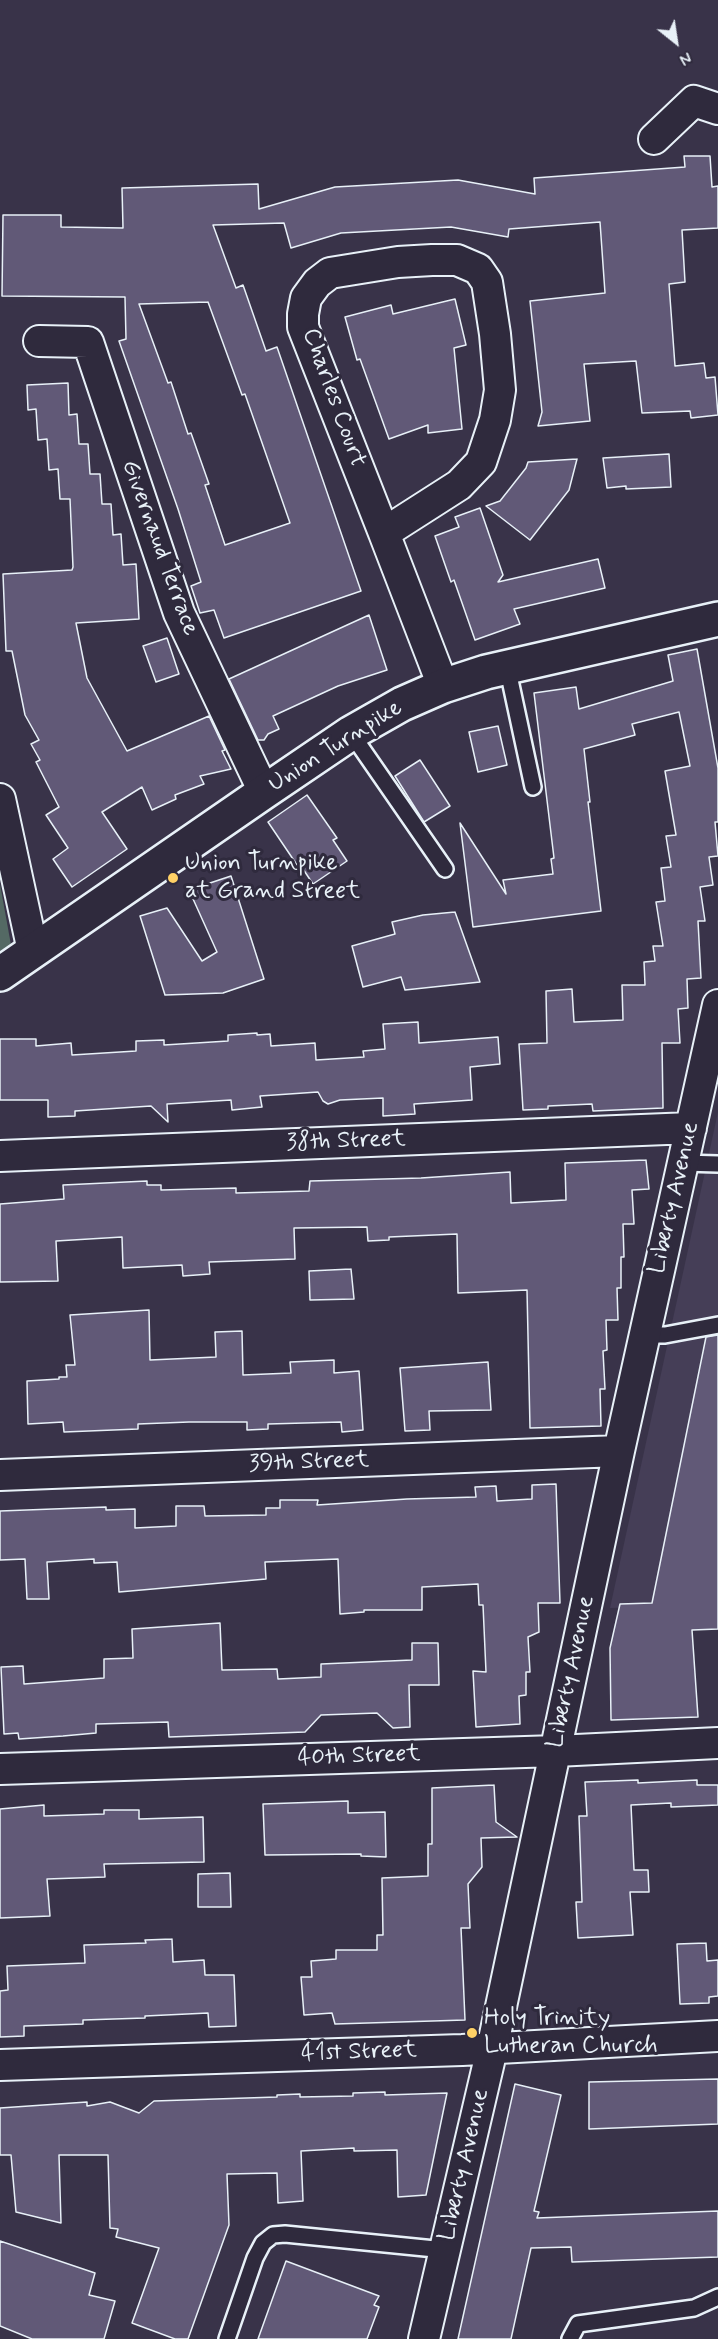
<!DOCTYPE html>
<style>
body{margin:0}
#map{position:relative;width:718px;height:2339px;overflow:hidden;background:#393349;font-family:Mynerve,sans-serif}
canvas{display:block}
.north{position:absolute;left:646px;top:12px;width:60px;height:60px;-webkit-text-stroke:4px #2f2a3d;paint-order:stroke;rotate:150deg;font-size:16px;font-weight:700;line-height:24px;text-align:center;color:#e8f1f8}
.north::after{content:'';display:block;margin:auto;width:21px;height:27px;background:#e8f1f8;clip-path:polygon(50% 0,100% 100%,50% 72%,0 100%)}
</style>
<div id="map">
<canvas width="718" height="2339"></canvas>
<div class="north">N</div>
</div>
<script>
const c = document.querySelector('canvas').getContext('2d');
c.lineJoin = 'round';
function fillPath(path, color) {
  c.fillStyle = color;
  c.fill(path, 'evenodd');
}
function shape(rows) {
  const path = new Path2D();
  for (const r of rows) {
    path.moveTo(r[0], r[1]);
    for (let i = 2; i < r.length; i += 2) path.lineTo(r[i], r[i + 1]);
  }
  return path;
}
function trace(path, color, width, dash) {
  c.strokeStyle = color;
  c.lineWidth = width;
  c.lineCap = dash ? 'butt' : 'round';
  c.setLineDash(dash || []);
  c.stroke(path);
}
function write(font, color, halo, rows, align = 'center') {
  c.font = font + ' Mynerve,sans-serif';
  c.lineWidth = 6;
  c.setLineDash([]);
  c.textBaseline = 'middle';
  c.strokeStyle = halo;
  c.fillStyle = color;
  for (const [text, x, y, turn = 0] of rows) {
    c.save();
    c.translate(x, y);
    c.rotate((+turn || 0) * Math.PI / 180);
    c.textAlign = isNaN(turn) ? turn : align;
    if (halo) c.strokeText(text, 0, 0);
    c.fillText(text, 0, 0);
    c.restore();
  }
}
fillPath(shape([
 [718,1112,718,1605,610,1608]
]), '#453e57');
fillPath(shape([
 [0,884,11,945,0,951]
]), '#546964');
const building = shape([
 [684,156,710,156,712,187,718,186,718,228,682,230,685,282,669,284,675,366,704,363,706,378,715,377,718,415,691,418,690,411,642,413,636,361,584,364,590,421,538,426,542,412,530,301,605,293,600,222,509,229,508,237,451,227,341,233,291,248,284,223,213,225,236,288,243,285,266,351,277,347,361,591,224,638,214,610,200,613,191,586,201,582,178,509,119,341,126,339,125,297,2,296,3,215,61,215,61,227,123,228,122,188,258,184,259,209,335,187,458,180,535,194,534,178,685,167,684,156],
 [208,302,242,395,245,394,290,523,225,545,205,485,209,484,191,433,188,434,171,382,168,383,139,304,208,302],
 [455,299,466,345,454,348,462,429,428,433,428,425,389,439,360,359,357,360,345,317,391,305,393,314,455,299],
 [68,383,69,415,77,414,79,444,88,444,90,474,100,474,102,504,111,504,113,535,121,534,123,565,136,564,139,619,76,623,87,678,127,751,209,716,225,750,222,751,231,769,200,776,204,784,175,795,176,799,152,810,142,787,102,812,127,849,72,887,53,859,68,848,46,815,59,807,36,762,40,760,31,744,39,740,25,715,12,651,6,651,3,574,72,570,73,567,70,499,60,499,58,469,49,470,47,439,38,440,36,409,28,410,27,385,68,383],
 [669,454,671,487,626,489,626,486,607,488,603,458,669,454],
 [577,459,569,490,530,540,486,506,500,501,526,468,528,462,577,459],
 [480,508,503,575,498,582,598,559,605,588,514,609,520,624,475,640,454,580,451,582,435,536,459,527,455,517,480,508],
 [369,615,387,670,338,686,273,716,279,729,268,734,264,740,258,740,229,679,369,615],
 [167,638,179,674,156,682,143,646,167,638],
 [697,649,718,768,718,822,715,822,718,856,709,857,713,885,700,887,705,921,698,921,701,978,687,979,688,1008,678,1009,680,1043,662,1043,663,1108,593,1111,592,1104,548,1106,548,1109,523,1110,519,1044,547,1043,546,991,572,989,574,1022,623,1020,622,985,645,985,644,962,655,961,653,946,663,946,656,902,665,901,661,868,671,867,666,836,676,835,665,771,690,766,679,712,632,724,635,735,584,749,590,802,588,802,601,911,473,927,460,823,506,894,503,880,553,874,551,859,554,858,534,693,576,687,579,709,673,681,668,655,697,649],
 [498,726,507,765,478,772,469,732,498,726],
 [420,760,450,806,424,822,395,776,420,760],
 [307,795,337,838,333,840,347,861,313,884,299,863,297,865,268,822,307,795],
 [231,876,264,979,223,993,165,995,140,916,167,908,202,961,217,952,189,890,231,876],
 [455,912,480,982,405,990,401,977,363,987,352,946,395,934,392,922,423,915,455,912],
 [418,1022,419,1043,498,1037,500,1064,470,1067,472,1100,414,1104,415,1114,383,1116,383,1098,340,1100,328,1104,323,1101,318,1092,260,1096,262,1107,232,1110,231,1100,167,1104,168,1122,151,1106,75,1111,75,1116,48,1117,48,1100,0,1100,0,1039,36,1039,36,1046,71,1043,72,1055,136,1051,136,1041,164,1040,164,1045,228,1041,228,1035,257,1033,257,1035,270,1034,271,1046,315,1043,316,1060,364,1057,363,1051,385,1049,383,1024,418,1022],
 [646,1160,649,1189,632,1190,634,1224,623,1224,624,1257,621,1257,621,1288,617,1288,618,1320,606,1320,607,1350,603,1351,605,1389,600,1389,601,1426,530,1428,527,1290,458,1293,457,1234,389,1237,389,1240,368,1241,367,1227,294,1228,295,1259,209,1262,210,1274,183,1276,182,1265,123,1268,122,1237,56,1241,58,1281,0,1282,0,1204,64,1199,63,1185,147,1181,147,1185,161,1185,161,1190,236,1188,236,1193,309,1191,310,1181,421,1178,510,1172,511,1203,566,1200,565,1163,646,1160],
 [351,1269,354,1299,310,1300,309,1271,351,1269],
 [149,1310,150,1360,216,1357,215,1332,242,1331,243,1375,291,1373,290,1362,334,1360,334,1373,359,1371,363,1430,342,1432,341,1422,268,1424,268,1429,247,1430,247,1422,189,1422,138,1424,138,1429,64,1432,63,1422,28,1424,27,1381,59,1379,59,1377,67,1377,66,1365,75,1365,70,1315,149,1310],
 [718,1335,718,1629,692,1630,698,1717,611,1720,610,1648,620,1604,652,1603,706,1337,718,1335],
 [488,1362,491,1410,429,1411,430,1430,405,1431,400,1368,488,1362],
 [556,1484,560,1603,538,1603,539,1632,528,1637,530,1672,526,1672,526,1695,519,1696,520,1724,476,1727,473,1671,486,1672,483,1605,479,1605,478,1584,422,1587,422,1610,364,1610,364,1612,340,1614,338,1559,265,1562,266,1579,119,1592,117,1562,94,1563,94,1559,47,1562,49,1599,27,1599,25,1559,0,1560,0,1511,106,1507,106,1510,135,1509,135,1528,176,1526,176,1506,204,1506,205,1516,266,1515,266,1508,280,1508,280,1500,318,1500,317,1505,407,1499,476,1497,475,1487,496,1486,497,1501,532,1499,532,1485,556,1484],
 [220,1623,222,1670,277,1669,278,1679,321,1677,321,1664,412,1660,412,1643,438,1643,439,1685,409,1685,410,1727,393,1728,377,1713,321,1715,305,1732,169,1737,168,1722,96,1724,96,1733,63,1736,19,1739,18,1733,4,1734,1,1667,23,1666,24,1684,104,1678,104,1659,133,1658,132,1629,220,1623],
 [638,1780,638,1783,697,1780,697,1785,718,1785,718,1805,671,1807,671,1803,631,1805,634,1870,648,1870,649,1892,630,1892,633,1935,578,1938,576,1902,582,1902,579,1816,587,1816,585,1782,638,1780],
 [494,1785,496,1822,517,1837,481,1838,482,1867,468,1884,470,1928,461,1928,465,2020,335,2024,332,2013,304,2015,301,1977,312,1977,311,1961,336,1959,336,1950,377,1950,377,1935,383,1935,382,1878,428,1876,428,1844,432,1844,432,1788,494,1785],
 [348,1801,348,1813,385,1812,386,1857,361,1856,361,1854,265,1855,263,1804,348,1801],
 [44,1805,44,1816,104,1814,104,1810,139,1810,139,1819,203,1817,204,1862,104,1864,105,1877,47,1879,50,1916,0,1918,0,1809,44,1805],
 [230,1873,231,1907,198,1907,198,1874,230,1873],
 [172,1939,173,1962,204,1960,205,1975,234,1975,236,2026,209,2027,208,2013,145,2016,145,2018,83,2020,83,2024,24,2026,24,2036,0,2037,0,1991,8,1990,7,1966,85,1963,84,1945,146,1943,145,1940,172,1939],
 [706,1943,707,1961,718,1960,718,1996,709,1997,709,2003,680,2004,677,1944,706,1943],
 [718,2079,718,2124,589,2129,589,2082,718,2079],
 [515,2084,561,2095,534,2211,539,2212,537,2218,718,2211,718,2257,572,2262,571,2247,531,2248,511,2339,458,2339,515,2084],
 [385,2092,385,2095,447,2093,426,2195,398,2197,397,2150,354,2151,354,2148,301,2151,303,2201,278,2203,277,2173,227,2174,229,2225,188,2339,175,2339,132,2323,159,2248,116,2237,118,2229,110,2228,108,2155,59,2155,61,2223,16,2212,11,2155,0,2155,0,2108,87,2102,87,2106,110,2102,139,2113,154,2101,277,2097,277,2095,300,2094,300,2097,353,2096,353,2093,385,2092],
 [0,2241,95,2273,89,2295,115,2301,104,2339,32,2339,0,2326,0,2241],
 [286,2261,379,2296,374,2305,379,2307,367,2339,258,2339,286,2261]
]);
fillPath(building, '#615977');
trace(building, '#e8f1f8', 1.5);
const lane = shape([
 [507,666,533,787],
 [351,733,445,869],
 [683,1163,718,1164],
 [645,1335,665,1335,718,1325],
 [227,2339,255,2258,263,2243,273,2235,285,2234,445,2250],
 [570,2339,578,2324,694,2308,718,2297]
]);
const street = shape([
 [654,139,694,101,718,109],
 [432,260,457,260,478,269,487,282,495,334,500,390,495,420,481,462,459,485,384,533,303,327,303,314,306,298,317,283,330,273,398,262,432,260],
 [39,341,88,342,179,613,264,792],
 [384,533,443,686],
 [0,799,33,951],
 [0,1156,691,1128],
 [0,1475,619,1451],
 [0,1769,556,1751,718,1743],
 [0,2065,462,2050,718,2036],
 [424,2339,492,2049,619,1451,718,1005]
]);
const secondary = shape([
 [0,974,264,792,351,733,402,704,443,686,486,672,718,619]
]);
trace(lane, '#e8f1f8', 20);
trace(street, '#e8f1f8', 34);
trace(secondary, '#e8f1f8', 38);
trace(lane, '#2f2a3d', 15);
trace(street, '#2f2a3d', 30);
trace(secondary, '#2f2a3d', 33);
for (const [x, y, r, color] of [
 [173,878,6,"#ffd166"],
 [472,2033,6,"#ffd166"]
]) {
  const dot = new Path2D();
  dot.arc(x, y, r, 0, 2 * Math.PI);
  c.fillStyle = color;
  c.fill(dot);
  trace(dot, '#2f2a3d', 2);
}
write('24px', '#e8f1f8', '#2f2a3d', [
 ["Charles Court",333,398,70],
 ["Givernaud Terrace",159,548,70],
 ["Union Turnpike",336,747,-32],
 ["38th Street",346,1142,-2],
 ["Liberty Avenue",675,1198,-77],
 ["39th Street",309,1463,-2],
 ["Liberty Avenue",572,1672,-78],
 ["40th Street",359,1757,-2],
 ["41st Street",359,2053,-2],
 ["Liberty Avenue",465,2165,-77]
]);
write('24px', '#e8f1f8', '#2f2a3d', [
 ["Union Turnpike",185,864],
 ["at Grand Street",185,892],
 ["Holy Trinity",484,2019],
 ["Lutheran Church",484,2047]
], 'left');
</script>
